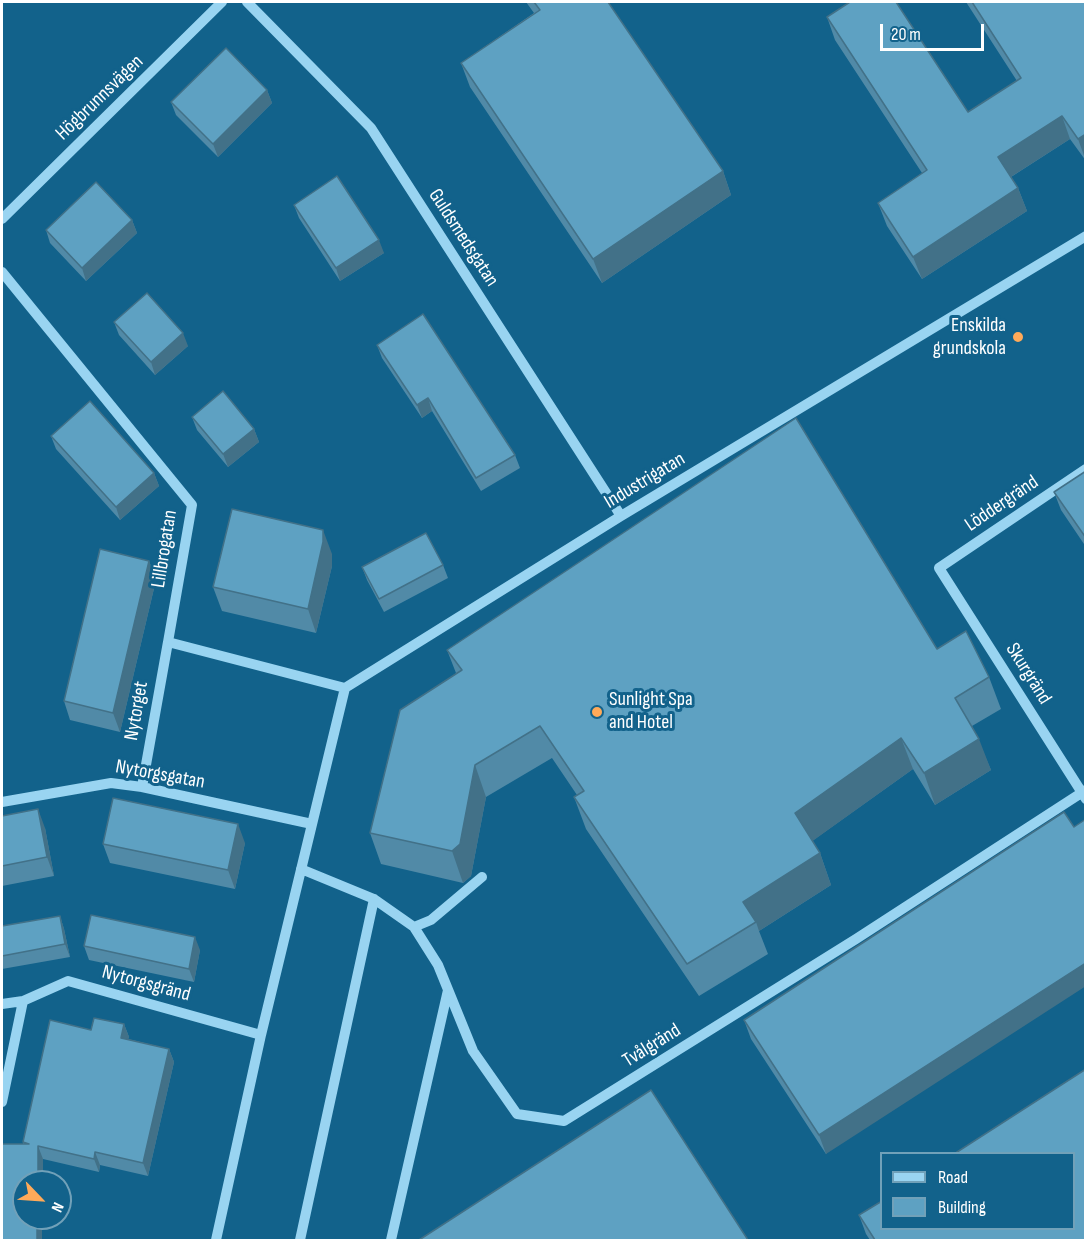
<!DOCTYPE html>
<meta charset="utf-8">
<style>
body{margin:0}
#map{position:relative;width:1087px;height:1242px;overflow:hidden;background:#12628b;font-family:"Sofia Sans Condensed",sans-serif}
canvas{display:block}
.frame{position:absolute;inset:0;border:3px solid #fff;pointer-events:none}
.legend{position:absolute;left:880px;top:1152px;width:195px;height:78px;box-sizing:border-box;background:#12628b;border:2px solid #71a1b9;margin:0;padding:8px 10px;list-style:none;font-size:18px;color:#fff}
.legend li{display:flex;align-items:center;gap:12px;height:30px}
.legend b{width:30px;border:2px solid #71a1b9}
.north{position:absolute;left:12px;top:1170px;width:60px;height:60px;box-sizing:border-box;background:#12628b;border:2px solid #71a1b9;border-radius:50%;rotate:115deg;font-size:16px;font-weight:700;line-height:24px;text-align:center;color:#fff}
.north::after{content:'';display:block;margin:auto;width:21px;height:27px;background:#ffaa59;clip-path:polygon(50% 0,100% 100%,50% 72%,0 100%)}
.scale{position:absolute;left:880px;top:24px;width:104px;height:27px;box-sizing:border-box;border:3px solid #fff;border-top:0;padding-left:8px;font-size:18px;line-height:21px;white-space:nowrap;color:#fff;-webkit-text-stroke:4px #12628b;paint-order:stroke}
</style>
<div id="map">
<canvas width="1087" height="1242"></canvas>
<div class="frame"></div>
<ul class="legend">
<li><b style="height:8px;background:#99d4f1"></b>Road</li>
<li><b style="height:16px;background:#5ea1c2"></b>Building</li>
</ul>
<div class="north">N</div>
<div class="scale">20 m</div>
</div>
<script>
const c = document.querySelector('canvas').getContext('2d');
c.lineJoin = 'round';
function shape(rows) {
  const path = new Path2D();
  for (const r of rows) {
    path.moveTo(r[0], r[1]);
    for (let i = 2; i < r.length; i += 2) path.lineTo(r[i], r[i + 1]);
  }
  return path;
}
function trace(path, color, width, dash) {
  c.strokeStyle = color;
  c.lineWidth = width;
  c.lineCap = dash ? 'butt' : 'round';
  c.setLineDash(dash || []);
  c.stroke(path);
}
function fillPath(path, color) {
  c.fillStyle = color;
  c.fill(path, 'evenodd');
}
function write(font, color, halo, rows, align = 'center') {
  c.font = font + ' "Sofia Sans Condensed",sans-serif';
  c.lineWidth = 6;
  c.setLineDash([]);
  c.textBaseline = 'middle';
  c.strokeStyle = halo;
  c.fillStyle = color;
  for (const [text, x, y, turn = 0] of rows) {
    c.save();
    c.translate(x, y);
    c.rotate((+turn || 0) * Math.PI / 180);
    c.textAlign = isNaN(turn) ? turn : align;
    if (halo) c.strokeText(text, 0, 0);
    c.fillText(text, 0, 0);
    c.restore();
  }
}
trace(shape([
 [247,2,371,128,621,516],
 [2,219,222,2],
 [2,272,192,505,168,642,345,688],
 [1086,469,939,568,1086,799],
 [142,787,168,642],
 [2,802,111,783,142,787,312,824],
 [301,869,374,899,414,927,438,965,473,1051,517,1114,564,1121,856,939,1086,790],
 [414,927,431,920,482,877],
 [2,1004,23,1001,68,981,261,1035,345,688,621,516,1086,236],
 [2,1102,23,1001],
 [216,1240,261,1035],
 [300,1240,374,899],
 [391,1240,448,990]
]), '#99d4f1', 10);
fillPath(shape([
 [526,2,608,2,723,171,731,195,602,283,470,87,461,63,534,13],
 [966,2,1086,2,1086,161,1070,139,1011,177,1018,188,1027,211,922,279,887,226,878,203,922,173,835,40,827,17,968,112,1017,81],
 [267,90,272,103,218,157,176,115,171,102],
 [294,205,384,253,340,281,299,218],
 [132,220,137,233,86,281,50,243,46,230],
 [114,322,188,346,155,375,119,335],
 [377,345,515,455,520,468,481,491,432,411,422,418,382,358],
 [192,417,254,429,259,442,228,467,197,430],
 [51,436,154,473,159,486,120,520,56,449],
 [1086,471,1086,547,1061,510,1054,492],
 [332,554,332,566,316,633,222,611,213,587],
 [149,561,156,580,120,732,70,720,64,701],
 [443,565,448,578,384,612,367,580,362,567],
 [937,649,989,677,1001,709,972,726,991,770,935,805,913,769,812,841,820,853,831,885,759,931,768,954,699,996,586,829,574,797,577,795,552,758,486,797,471,876,463,883,381,864,370,833,456,673,447,650],
 [2,816,45,828,54,876,2,886],
 [1074,827,826,1154,751,1039,744,1020],
 [245,843,235,889,110,863,103,844],
 [60,916,64,929,70,957,2,969,2,926],
 [84,946,200,950,194,982,89,960],
 [124,1024,129,1037,128,1039,169,1049,174,1062,148,1176,100,1165,99,1172,43,1159,43,1182,24,1182,23,1142,91,1030],
 [859,1215,1086,1240,870,1240,866,1234]
]), '#518aa7');
fillPath(shape([
 [267,90,272,103,218,157,213,144],
 [1062,116,1070,139,1006,180,998,157],
 [1086,134,1086,161,1078,139],
 [723,171,731,195,602,283,593,259],
 [1018,188,1027,211,922,279,913,257],
 [132,220,137,233,86,281,82,268],
 [379,240,384,253,340,281,336,268],
 [183,333,188,346,155,375,151,362],
 [428,398,432,411,422,418,417,405],
 [254,429,259,442,228,467,223,454],
 [154,473,159,486,120,520,116,507],
 [323,530,332,554,332,566,316,633,308,609],
 [149,561,156,580,120,732,113,713],
 [901,738,913,769,807,845,795,813],
 [979,739,991,770,935,805,924,773],
 [475,765,486,797,471,876,463,883,452,851],
 [38,809,45,828,54,876,47,857],
 [238,824,245,843,235,889,228,870],
 [820,853,831,885,759,931,756,922,743,902],
 [60,916,64,929,70,957,65,944],
 [195,937,200,950,194,982,189,969],
 [1086,963,1086,986,826,1154,819,1135],
 [124,1024,129,1037,125,1051,121,1038],
 [169,1049,174,1062,148,1176,143,1163],
 [38,1146,43,1159,43,1182,38,1182],
 [95,1152,100,1165,99,1172,94,1159],
 [37,1218,42,1218,42,1240,37,1240]
]), '#427188');
const building = shape([
 [534,2,608,2,723,171,593,259,461,63,540,10,534,2],
 [850,2,896,2,968,112,1021,78,972,2,1086,2,1086,134,1078,139,1062,116,998,157,1018,188,913,257,878,203,927,170,827,17,850,2],
 [226,48,267,90,213,144,171,102,226,48],
 [337,176,379,240,336,268,294,205,337,176],
 [96,182,132,220,82,268,46,230,96,182],
 [147,293,183,333,151,362,114,322,147,293],
 [423,314,515,455,476,478,428,398,417,405,377,345,423,314],
 [223,391,254,429,223,454,192,417,223,391],
 [90,401,154,473,116,507,51,436,90,401],
 [796,418,937,649,966,631,989,677,955,698,979,739,924,773,901,738,795,813,820,853,743,902,756,922,687,964,574,797,584,791,540,726,475,765,460,844,452,851,370,833,400,710,462,670,447,650,796,418],
 [1086,471,1086,538,1054,492,1086,471],
 [232,509,323,530,323,542,308,609,213,587,232,509],
 [426,533,443,565,379,599,362,567,426,533],
 [100,549,149,561,113,713,64,701,100,549],
 [113,798,238,824,228,870,103,844,113,798],
 [38,809,47,857,2,866,2,816,38,809],
 [1064,812,1074,827,1086,819,1086,963,819,1135,744,1020,1064,812],
 [91,915,195,937,189,969,84,946,91,915],
 [60,916,65,944,2,956,2,926,60,916],
 [94,1018,124,1024,121,1038,169,1049,143,1163,95,1152,94,1159,38,1146,38,1182,24,1182,24,1218,37,1218,37,1240,2,1240,2,1144,29,1144,23,1142,50,1020,91,1030,94,1018],
 [1086,1069,1086,1240,875,1240,859,1215,882,1201,882,1228,1074,1228,1074,1154,954,1154,1086,1069],
 [651,1090,748,1240,419,1240,651,1090]
]);
fillPath(building, '#5ea1c2');
trace(building, '#427188', 1.5);
for (const [x, y, r, color] of [
 [1018,337,6,"#ffaa59"],
 [597,712,6,"#ffaa59"]
]) {
  const dot = new Path2D();
  dot.arc(x, y, r, 0, 2 * Math.PI);
  c.fillStyle = color;
  c.fill(dot);
  trace(dot, '#12628b', 2);
}
write('20px', '#fff', '#12628b', [
 ["Högbrunnsvägen",100,98,-44],
 ["Guldsmedsgatan",463,238,57],
 ["Industrigatan",645,481,-31],
 ["Löddergränd",1002,504,-34],
 ["Lillbrogatan",165,549,-81],
 ["Skurgränd",1028,674,58],
 ["Nytorget",137,711,-80],
 ["Nytorgsgatan",160,775,10],
 ["Nytorgsgränd",146,984,15],
 ["Tvålgränd",652,1046,-32]
]);
write('20px', '#fff', '#12628b', [
 ["Enskilda",1006,326],
 ["grundskola",1006,349],
 ["Sunlight Spa",609,700,"left"],
 ["and Hotel",609,723,"left"]
], 'right');
</script>
